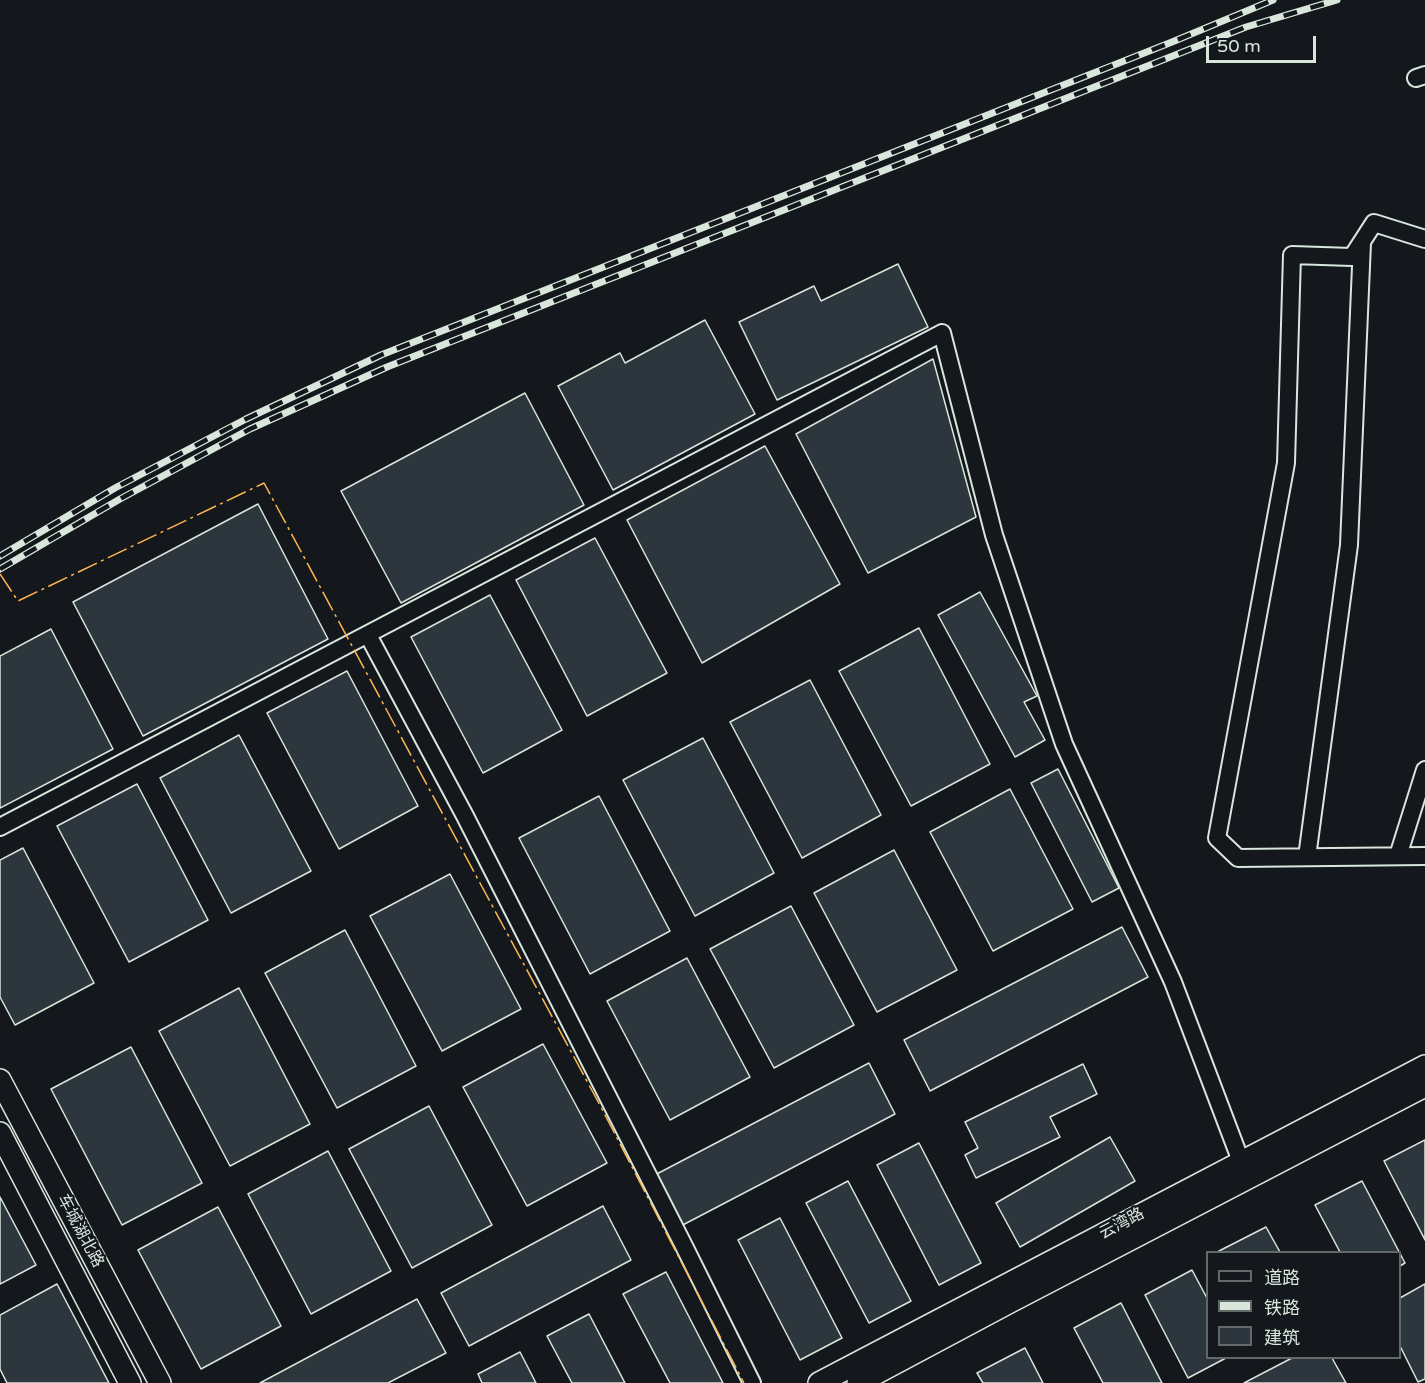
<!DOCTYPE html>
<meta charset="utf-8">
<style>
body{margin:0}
#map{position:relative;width:1425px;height:1383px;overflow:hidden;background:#14181c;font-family:"Varela Round","Noto Sans SC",sans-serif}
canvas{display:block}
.legend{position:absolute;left:1206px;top:1251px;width:195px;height:108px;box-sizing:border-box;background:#14181c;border:2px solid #626a69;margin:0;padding:8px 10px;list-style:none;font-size:18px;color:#d8e6dc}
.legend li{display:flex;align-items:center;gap:12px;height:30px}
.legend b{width:30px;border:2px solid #626a69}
.scale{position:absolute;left:1206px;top:36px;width:110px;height:27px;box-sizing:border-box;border:3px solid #d8e6dc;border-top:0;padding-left:8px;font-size:18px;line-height:21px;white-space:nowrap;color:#d8e6dc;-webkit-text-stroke:4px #14181c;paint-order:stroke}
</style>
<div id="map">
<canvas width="1425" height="1383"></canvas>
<ul class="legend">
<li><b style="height:8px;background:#14181c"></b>道路</li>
<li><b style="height:8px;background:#d8e6dc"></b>铁路</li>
<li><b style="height:16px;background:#2c363c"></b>建筑</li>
</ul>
<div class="scale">50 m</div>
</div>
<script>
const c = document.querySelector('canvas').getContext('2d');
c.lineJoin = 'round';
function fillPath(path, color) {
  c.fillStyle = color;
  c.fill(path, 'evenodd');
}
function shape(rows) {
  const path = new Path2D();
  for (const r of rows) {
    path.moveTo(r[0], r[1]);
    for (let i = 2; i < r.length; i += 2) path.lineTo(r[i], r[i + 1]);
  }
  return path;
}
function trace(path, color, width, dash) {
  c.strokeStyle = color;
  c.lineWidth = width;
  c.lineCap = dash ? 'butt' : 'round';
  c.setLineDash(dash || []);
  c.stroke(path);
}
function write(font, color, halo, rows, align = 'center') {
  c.font = font + ' "Varela Round","Noto Sans SC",sans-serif';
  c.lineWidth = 4.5;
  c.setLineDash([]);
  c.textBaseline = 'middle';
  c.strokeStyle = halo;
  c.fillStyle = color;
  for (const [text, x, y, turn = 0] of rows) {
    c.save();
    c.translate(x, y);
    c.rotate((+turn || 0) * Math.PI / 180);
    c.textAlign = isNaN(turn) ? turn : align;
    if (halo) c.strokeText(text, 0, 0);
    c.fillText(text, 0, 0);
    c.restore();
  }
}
const building = shape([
 [898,264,928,327,777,400,739,322,814,286,821,301,898,264],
 [705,320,755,414,613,490,558,386,620,353,625,363,705,320],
 [933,359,976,517,868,573,796,434,933,359],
 [525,393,584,505,401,603,341,491,525,393],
 [765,446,840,584,702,663,627,520,765,446],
 [258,504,328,639,143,736,73,602,258,504],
 [595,538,667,673,587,716,516,580,595,538],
 [980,592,1037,696,1024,702,1045,740,1015,757,938,615,980,592],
 [490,595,562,730,483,773,411,637,490,595],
 [919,628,990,764,911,806,839,671,919,628],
 [51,629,113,749,0,808,0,656,51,629],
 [347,671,418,806,339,849,267,713,347,671],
 [810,680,881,815,802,858,730,722,810,680],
 [239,735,311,871,231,913,160,778,239,735],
 [703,738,774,873,695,916,623,780,703,738],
 [1058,769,1119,888,1092,902,1031,783,1058,769],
 [137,784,208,920,129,962,57,826,137,784],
 [1010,789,1073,909,993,951,930,832,1010,789],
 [599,796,670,931,590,974,519,838,599,796],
 [23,848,94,983,15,1025,0,997,0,860,23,848],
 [894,850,957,970,877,1012,814,893,894,850],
 [450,874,521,1009,442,1051,370,916,450,874],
 [791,906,854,1025,774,1068,710,949,791,906],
 [1122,927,1148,977,930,1091,904,1040,1122,927],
 [345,930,416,1066,337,1108,265,973,345,930],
 [687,958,750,1077,670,1120,607,1001,687,958],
 [239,988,310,1124,230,1166,159,1031,239,988],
 [543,1044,607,1163,527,1206,463,1087,543,1044],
 [131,1047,202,1183,122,1225,51,1089,131,1047],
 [869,1063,895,1114,677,1228,651,1177,869,1063],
 [1083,1064,1097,1094,1050,1117,1060,1137,976,1178,965,1155,978,1148,965,1122,1083,1064],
 [429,1106,492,1225,412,1268,349,1149,429,1106],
 [1110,1137,1135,1181,1020,1247,996,1203,1110,1137],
 [1425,1140,1425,1240,1384,1161,1425,1140],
 [919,1143,981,1263,939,1285,877,1165,919,1143],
 [328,1151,391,1271,311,1314,248,1194,328,1151],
 [848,1181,911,1301,869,1323,806,1203,848,1181],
 [1362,1181,1405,1263,1400,1266,1400,1252,1340,1252,1315,1205,1362,1181],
 [0,1197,36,1265,0,1284,0,1197],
 [603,1206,631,1260,469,1346,441,1293,603,1206],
 [218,1207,281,1326,201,1369,138,1250,218,1207],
 [780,1218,842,1338,800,1360,738,1240,780,1218],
 [1266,1227,1280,1252,1220,1252,1219,1251,1266,1227],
 [1192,1270,1208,1300,1208,1358,1226,1358,1188,1378,1145,1295,1192,1270],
 [666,1272,723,1383,670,1383,623,1294,666,1272],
 [57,1284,109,1383,7,1383,0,1369,0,1315,57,1284],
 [1425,1284,1425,1379,1418,1382,1400,1346,1400,1298,1425,1284],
 [417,1299,446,1353,388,1383,260,1383,417,1299],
 [1121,1303,1162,1383,1103,1383,1074,1328,1121,1303],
 [589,1314,625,1383,572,1383,547,1336,589,1314],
 [1025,1348,1043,1383,983,1383,977,1373,1025,1348],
 [520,1352,536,1383,482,1383,478,1374,520,1352],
 [1292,1358,1332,1358,1346,1383,1244,1383,1292,1358]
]);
fillPath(building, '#2c363c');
trace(building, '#d8e6dc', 1.5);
const minor = shape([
 [1416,78,1425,75],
 [1425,239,1374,223,1352,257,1292,255,1286,463,1217,838,1238,858,1425,856],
 [368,635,465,816,683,1244,752,1383],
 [0,827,942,333,994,535,1064,744,1173,982,1245,1172],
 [1398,856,1425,770],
 [1307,857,1349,545,1362,243]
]);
const major = shape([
 [0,1080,160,1383],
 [0,1133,130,1383],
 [819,1383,1425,1066],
 [858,1383,1010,1302,1425,1086]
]);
trace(minor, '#d8e6dc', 20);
trace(major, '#d8e6dc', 24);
trace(minor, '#14181c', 16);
trace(major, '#14181c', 21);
const rail = shape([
 [0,556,115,488,246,419,381,355,1172,42,1273,0],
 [0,569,120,499,250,429,387,367,1246,27,1337,0]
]);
trace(rail, '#d8e6dc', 7);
trace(rail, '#14181c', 4.5, [14]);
trace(shape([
 [0,574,18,601,264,483,602,1109,744,1383]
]), '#ffb74d', 1.5, [21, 4.5, 3, 4.5]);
write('16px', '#d8e6dc', '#14181c', [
 ["云湾路",1122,1224,-28],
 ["车城湖北路",80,1231,62]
]);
</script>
